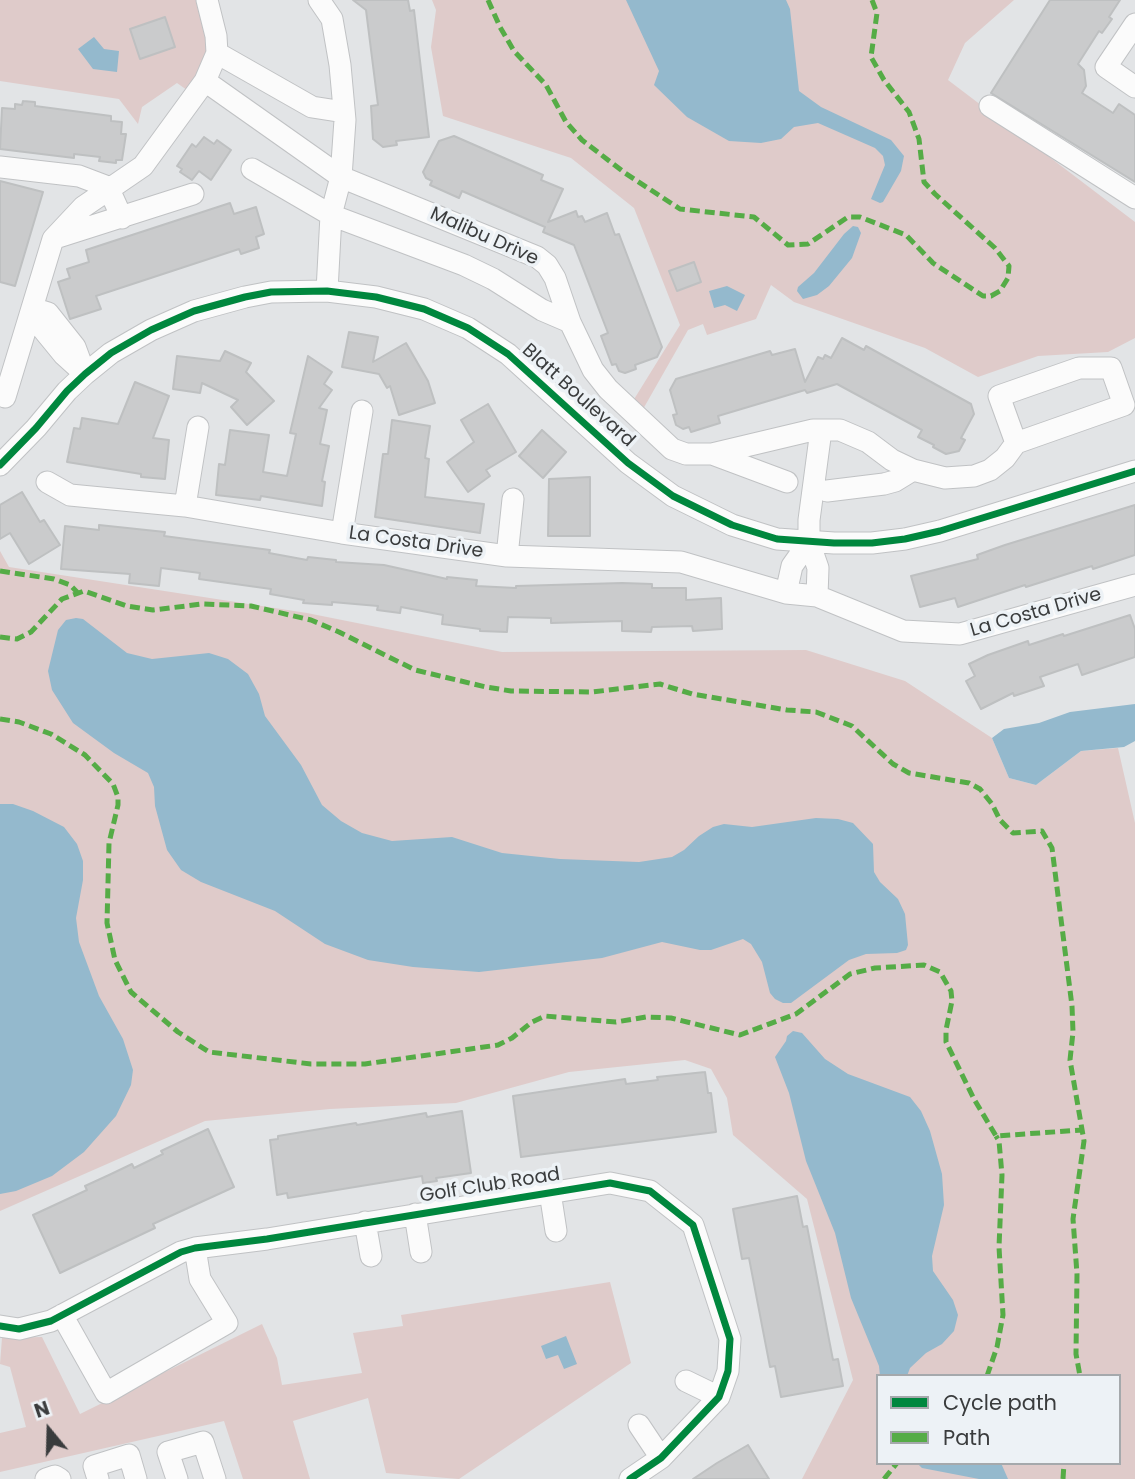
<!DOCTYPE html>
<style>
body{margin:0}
#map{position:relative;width:1135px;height:1479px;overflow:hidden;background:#e2e4e6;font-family:Poppins,sans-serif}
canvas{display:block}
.legend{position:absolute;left:876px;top:1374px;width:245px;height:91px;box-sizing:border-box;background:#edf2f6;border:2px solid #a5a9ac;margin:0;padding:9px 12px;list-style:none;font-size:21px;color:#3a3c3d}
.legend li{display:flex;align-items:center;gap:14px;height:35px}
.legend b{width:35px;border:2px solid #a5a9ac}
.north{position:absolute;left:14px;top:1395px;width:70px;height:70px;-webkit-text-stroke:5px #edf2f6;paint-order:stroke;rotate:341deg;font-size:19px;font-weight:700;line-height:28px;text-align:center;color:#3a3c3d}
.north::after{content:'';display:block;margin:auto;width:24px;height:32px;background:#3a3c3d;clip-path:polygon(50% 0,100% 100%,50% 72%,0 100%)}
</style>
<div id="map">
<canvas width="1135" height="1479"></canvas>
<ul class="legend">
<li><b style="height:9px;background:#00873e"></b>Cycle path</li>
<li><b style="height:9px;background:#55ac46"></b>Path</li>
</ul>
<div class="north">N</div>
</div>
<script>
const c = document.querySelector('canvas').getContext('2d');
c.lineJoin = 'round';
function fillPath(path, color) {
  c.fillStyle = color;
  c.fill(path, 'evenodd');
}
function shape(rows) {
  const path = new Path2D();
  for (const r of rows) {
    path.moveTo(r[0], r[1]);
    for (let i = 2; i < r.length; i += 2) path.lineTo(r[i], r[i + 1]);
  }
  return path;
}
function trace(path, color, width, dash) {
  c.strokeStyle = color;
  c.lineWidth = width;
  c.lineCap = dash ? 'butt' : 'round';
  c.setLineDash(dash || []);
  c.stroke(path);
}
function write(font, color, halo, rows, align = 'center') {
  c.font = font + ' Poppins,sans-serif';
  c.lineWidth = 7;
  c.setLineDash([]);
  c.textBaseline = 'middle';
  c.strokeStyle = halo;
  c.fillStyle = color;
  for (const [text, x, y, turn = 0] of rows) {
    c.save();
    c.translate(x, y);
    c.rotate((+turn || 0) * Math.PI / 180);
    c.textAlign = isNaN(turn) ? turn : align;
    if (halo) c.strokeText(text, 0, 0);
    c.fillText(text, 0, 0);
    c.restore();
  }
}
fillPath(shape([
 [0,0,207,0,216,36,194,95,177,83,142,107,138,124,119,99,0,81],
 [432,0,1014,0,965,43,948,80,1135,222,1135,338,1108,352,1038,356,978,377,925,348,794,302,771,285,756,319,707,335,703,324,688,330,638,418,628,409,680,325,634,208,571,158,443,116,431,47,436,10],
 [0,551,9,567,307,613,502,652,806,650,905,681,992,738,1009,778,1036,785,1081,751,1118,748,1135,823,1135,1479,802,1479,853,1380,807,1199,733,1135,727,1098,711,1069,685,1060,569,1072,456,1103,330,1109,205,1121,0,1211],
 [878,1376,1119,1376,1119,1463,878,1463],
 [610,1282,631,1363,459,1479,386,1473,368,1398,293,1421,310,1479,243,1479,224,1421,0,1472,0,1433,26,1427,10,1367,0,1364,2,1338,42,1337,80,1414,262,1324,277,1358,282,1385,362,1373,353,1333,403,1326,401,1315]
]), '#dfcbca');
fillPath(shape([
 [626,0,786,0,790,9,799,91,821,107,891,140,904,156,901,171,883,202,880,203,871,199,885,165,883,156,875,148,818,123,794,127,781,139,761,143,729,141,687,117,654,85,659,71],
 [94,37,104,49,119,51,117,72,93,69,78,49],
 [853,226,858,227,861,233,852,258,829,286,817,295,803,299,797,291,798,287,814,273,844,234],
 [727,286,745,295,737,311,725,305,714,308,709,291],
 [76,618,83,619,127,653,152,659,209,653,228,659,248,674,259,694,265,716,301,765,322,805,341,821,362,833,392,841,452,837,502,853,560,859,639,862,672,857,684,850,699,836,713,827,724,824,752,827,816,818,838,819,853,823,873,844,874,872,880,882,898,899,905,914,908,945,906,950,897,953,866,954,849,960,791,1003,783,1003,775,999,770,993,762,962,751,944,743,939,711,950,700,950,662,942,602,958,479,972,413,967,368,960,325,944,275,911,201,882,181,870,167,850,155,806,154,787,148,773,114,753,73,723,52,690,48,671,58,630,66,620],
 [1135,704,1135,741,1124,747,1081,751,1036,785,1009,778,992,738,1004,729,1039,723,1070,712],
 [0,804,13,804,33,811,64,827,77,844,83,861,83,880,76,918,79,942,99,996,123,1039,133,1070,131,1085,116,1116,84,1152,52,1176,16,1191,0,1194],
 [793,1031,802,1033,825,1059,848,1074,910,1097,921,1111,930,1131,942,1174,944,1205,932,1256,933,1271,953,1300,958,1315,954,1331,942,1344,926,1353,910,1368,907,1376,880,1376,879,1366,851,1298,835,1233,806,1161,789,1093,775,1057,786,1041,787,1036],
 [566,1336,577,1364,564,1369,558,1355,546,1359,541,1346],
 [917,1463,1001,1463,1008,1479,979,1479,922,1468]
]), '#94b9cd');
const building = shape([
 [353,0,408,0,410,11,414,10,429,137,396,141,397,145,383,147,373,139,371,106,378,105,366,10,353,0],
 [1050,0,1120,0,1109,17,1112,19,1102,33,1099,31,1078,64,1084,70,1086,86,1082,93,1113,113,1119,104,1135,115,1135,182,991,93,1050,0],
 [165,17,175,47,140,59,130,29,165,17],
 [23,101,35,102,35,106,111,116,111,121,122,122,121,134,126,134,122,160,116,160,116,163,99,161,100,157,74,154,74,158,0,149,2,108,15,109,15,104,22,105,23,101],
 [454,136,543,175,541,180,563,189,548,222,576,211,578,217,582,216,585,222,607,213,615,235,619,234,662,347,657,357,635,365,636,369,625,373,619,371,616,364,612,365,601,336,608,333,574,245,543,232,545,227,462,191,459,198,430,185,432,181,426,178,423,172,439,141,454,136],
 [204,137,214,144,217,140,231,150,211,180,199,171,192,180,180,172,182,169,177,166,192,144,196,147,204,137],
 [0,181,43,192,15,286,0,282,0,181],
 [230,203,234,214,256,207,264,234,256,237,259,248,241,254,239,249,96,296,101,309,70,319,58,282,70,278,67,269,89,262,86,250,230,203],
 [694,262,701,282,677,291,669,271,694,262],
 [349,332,378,337,373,362,406,343,428,381,435,403,399,415,390,386,387,388,379,374,342,367,349,332],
 [842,338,864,350,866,346,971,404,974,414,961,438,965,440,959,451,946,454,933,447,934,445,918,437,922,430,837,384,807,393,805,390,718,416,720,423,691,432,689,427,683,429,676,425,673,415,677,414,670,390,676,379,770,351,772,355,795,349,805,382,818,357,823,359,825,355,831,358,842,338],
 [225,351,251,363,246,372,274,401,247,425,231,407,238,400,202,383,200,393,173,389,177,356,220,361,225,351],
 [308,356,332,372,324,384,332,390,319,408,327,410,320,444,329,446,322,481,325,482,322,506,261,496,260,500,216,495,219,464,225,465,230,430,269,435,263,472,287,476,296,434,290,433,308,356],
 [135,382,169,396,153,438,169,440,165,479,141,477,141,474,67,462,74,428,80,429,82,418,118,424,135,382],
 [488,404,516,452,486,470,490,476,468,492,447,462,474,442,461,420,488,404],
 [392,420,430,426,425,458,429,459,425,497,484,504,480,533,375,517,383,454,388,454,392,420],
 [542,430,566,452,543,478,519,456,542,430],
 [590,477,590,536,548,536,549,479,590,477],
 [22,492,40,522,44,520,60,545,29,564,10,533,0,539,0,505,22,492],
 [1135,505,1135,555,1093,569,1092,566,1026,587,1025,585,958,607,955,598,920,607,911,576,978,559,977,555,1005,545,1135,505],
 [99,525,165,532,164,536,270,550,269,553,307,560,308,557,336,560,336,562,384,565,447,579,447,577,477,580,476,586,516,588,516,586,622,583,652,584,652,588,686,588,686,600,721,598,722,629,693,631,692,626,652,627,651,632,622,631,622,621,551,623,551,618,508,617,507,632,480,631,480,629,442,624,443,615,401,607,400,613,377,610,378,606,332,602,332,605,303,603,304,600,270,594,271,589,199,579,200,573,161,568,159,586,129,583,130,574,61,569,65,526,99,530,99,525],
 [1130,615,1135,629,1135,657,1082,675,1078,664,1040,677,1044,686,1014,696,1013,693,981,709,966,681,975,676,969,664,988,655,1028,641,1029,645,1063,634,1064,636,1130,615],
 [705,1072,708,1093,711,1093,716,1132,521,1157,513,1096,625,1079,626,1084,658,1080,657,1077,705,1072],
 [462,1111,471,1173,436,1178,437,1181,423,1183,422,1176,288,1198,287,1193,277,1195,270,1140,278,1139,278,1136,356,1123,357,1125,426,1113,427,1117,462,1111],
 [208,1129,234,1187,153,1224,155,1228,60,1273,33,1215,87,1190,85,1186,109,1175,132,1164,134,1168,163,1154,161,1151,208,1129],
 [797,1196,803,1227,807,1226,833,1360,838,1359,843,1386,781,1397,775,1366,770,1367,749,1258,742,1259,733,1209,797,1196],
 [748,1445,769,1479,693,1479,717,1463,748,1445]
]);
fillPath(building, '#cacbcc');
trace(building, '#bec0c1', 2);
const minor = shape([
 [319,0,332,19,340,65,345,120,341,177,331,215,327,291],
 [1135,24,1106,67,1135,87],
 [217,53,312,107,344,112],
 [205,81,341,177,537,257,547,265,555,278,570,322,593,370,608,389,672,449,686,454,712,454,813,430,840,430,868,442,892,460,913,470,945,478,974,476,990,470,1005,458,1016,443,1124,405,1111,368,1079,368,999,396,1016,443],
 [990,106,1135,198],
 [0,167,79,176,108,187,122,218],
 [252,169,331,215,464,265,493,279,542,310,570,322],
 [55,238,193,194],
 [32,308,48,313,75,347,85,374,64,355,37,322,32,308],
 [5,397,53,239,83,207,143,166,205,81,217,53,216,36,207,0],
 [712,454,787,482],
 [0,465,36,428,67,391,85,374,111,353,151,330,194,311,245,297,271,292,327,291,376,297,424,309,468,328,508,354,628,463,673,496,732,525,777,539,834,543,872,543,905,539,940,531,1135,471],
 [47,482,70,495,185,506,342,533,507,556,681,562,786,593,817,596,903,631,960,634,1135,585],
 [827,491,884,484,895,481,913,470],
 [185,506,198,427],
 [342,533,362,411],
 [809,542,809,520,821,430],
 [507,556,513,499],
 [786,593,792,566,809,542,818,568,817,596],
 [550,1192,556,1231],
 [415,1214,421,1252],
 [365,1222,371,1256],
 [62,1315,106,1393,227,1323,200,1279,195,1248],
 [0,1326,19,1329,51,1321,181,1252,195,1248,267,1239,610,1183,650,1191,693,1225,730,1339,728,1371,719,1397,661,1458,630,1479],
 [686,1381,719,1397],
 [639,1425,661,1458],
 [46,1479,55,1476,60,1479],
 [98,1479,94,1466,129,1455,136,1479],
 [177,1479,168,1452,203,1442,215,1479]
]);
trace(minor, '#c0c2c4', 23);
trace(minor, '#fbfbfb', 21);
trace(shape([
 [488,0,500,27,514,51,546,85,566,122,582,140,625,173,680,209,754,217,788,245,808,244,848,217,860,217,906,235,933,263,983,296,991,296,1000,291,1008,278,1009,266,995,248,935,194,924,182,919,139,909,112,884,80,871,57,877,13,872,0],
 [0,571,54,579,70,585,77,592],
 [0,637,17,639,31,632,62,599,84,591,127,606,153,610,202,604,251,606,311,620,339,632,415,670,486,687,511,691,592,692,660,684,692,694,787,710,816,712,852,726,893,764,909,773,969,783,980,789,992,804,1000,820,1013,833,1042,831,1052,848,1072,1006,1073,1032,1070,1060,1084,1141,1073,1219,1077,1274,1076,1354,1080,1376],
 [0,719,19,722,51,734,85,755,113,784,118,797,118,805,109,843,107,923,115,960,131,992,178,1032,209,1052,311,1064,365,1064,498,1045,512,1038,532,1022,545,1016,616,1022,646,1017,671,1018,740,1035,796,1014,850,974,875,968,924,965,940,972,951,991,952,1001,946,1030,946,1042,974,1099,996,1136,1082,1130],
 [987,1376,997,1347,1003,1315,999,1247,1002,1175,999,1141,996,1136],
 [884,1479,897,1463],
 [1063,1479,1064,1463]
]), '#55ac46', 5, [10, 5]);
trace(shape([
 [0,465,36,428,67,391,85,374,111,353,151,330,194,311,245,297,271,292,327,291,376,297,424,309,468,328,508,354,628,463,673,496,732,525,777,539,834,543,872,543,905,539,940,531,1135,471],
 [0,1326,19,1329,51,1321,181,1252,195,1248,267,1239,610,1183,650,1191,693,1225,730,1339,728,1371,719,1397,661,1458,630,1479]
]), '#00873e', 7);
write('19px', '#3a3c3d', '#edf2f6', [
 ["Malibu Drive",484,237,24],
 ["Blatt Boulevard",578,396,42],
 ["La Costa Drive",416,543,8],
 ["La Costa Drive",1036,613,-16],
 ["Golf Club Road",490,1186,-9]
]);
</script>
